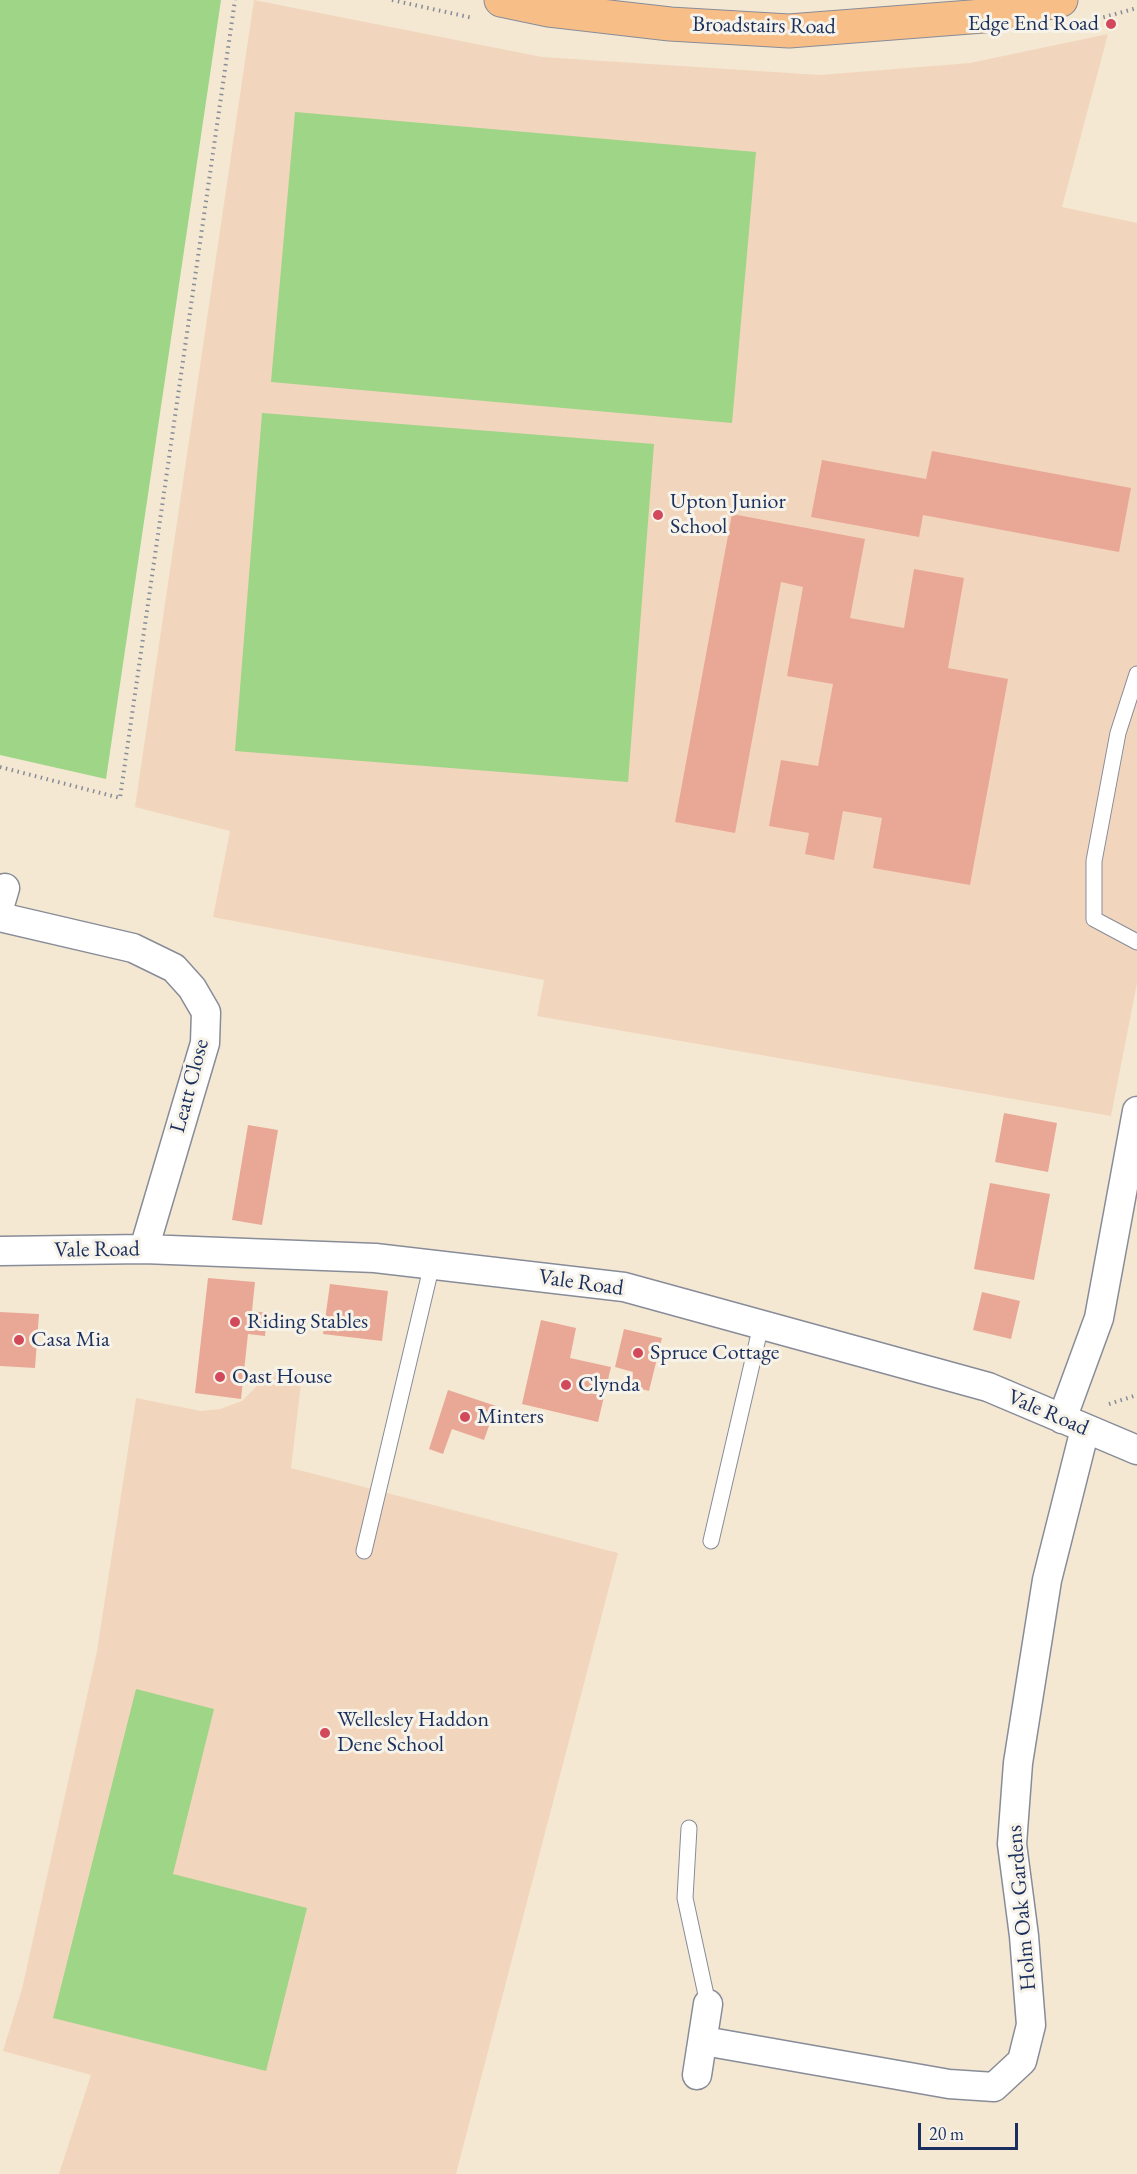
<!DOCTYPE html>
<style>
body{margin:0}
#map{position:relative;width:1137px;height:2174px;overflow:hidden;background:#f4e8d3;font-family:"EB Garamond",serif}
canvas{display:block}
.scale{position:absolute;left:918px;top:2123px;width:100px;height:27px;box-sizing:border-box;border:3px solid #1b2f5e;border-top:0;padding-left:8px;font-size:18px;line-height:21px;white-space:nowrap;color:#1b2f5e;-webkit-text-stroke:4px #f7f3e8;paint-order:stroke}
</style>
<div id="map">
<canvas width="1137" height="2174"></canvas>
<div class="scale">20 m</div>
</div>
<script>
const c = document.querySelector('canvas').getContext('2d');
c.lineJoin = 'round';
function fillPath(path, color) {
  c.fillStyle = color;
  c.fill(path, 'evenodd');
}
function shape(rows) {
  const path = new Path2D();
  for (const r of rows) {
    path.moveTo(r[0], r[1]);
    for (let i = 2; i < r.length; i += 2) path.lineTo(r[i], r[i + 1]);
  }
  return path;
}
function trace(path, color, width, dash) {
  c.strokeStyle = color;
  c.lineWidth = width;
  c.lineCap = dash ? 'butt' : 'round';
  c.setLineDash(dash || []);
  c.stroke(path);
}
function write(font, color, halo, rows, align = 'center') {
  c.font = font + ' "EB Garamond",serif';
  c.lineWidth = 6;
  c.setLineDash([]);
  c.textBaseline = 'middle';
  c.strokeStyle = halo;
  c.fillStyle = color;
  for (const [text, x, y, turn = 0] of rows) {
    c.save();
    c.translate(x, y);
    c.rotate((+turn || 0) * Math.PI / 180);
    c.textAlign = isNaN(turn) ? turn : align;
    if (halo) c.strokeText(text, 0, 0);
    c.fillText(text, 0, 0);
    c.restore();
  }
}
fillPath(shape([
 [254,0,542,57,820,75,970,63,1108,34,1062,207,1137,223,1137,983,1111,1116,537,1016,544,980,213,917,230,831,135,807],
 [261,1371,302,1375,291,1468,618,1553,456,2174,59,2174,91,2075,3,2051,22,1989,97,1651,136,1398,201,1411,220,1409,242,1401,256,1387]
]), '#f2d5bd');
fillPath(shape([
 [0,0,221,0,106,779,0,755],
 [295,112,756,152,732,423,271,382],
 [262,413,654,444,628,782,235,751],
 [136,1689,214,1709,173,1874,307,1908,266,2071,53,2018]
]), '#9ed587');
fillPath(shape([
 [932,451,1131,488,1119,552,923,515,919,537,811,517,822,460,926,479],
 [732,514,865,539,850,618,904,628,914,569,964,578,948,668,1008,679,970,885,873,868,882,818,843,811,834,860,805,854,809,833,769,826,781,760,818,766,833,684,787,676,803,587,781,582,735,833,675,822],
 [1004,1113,1057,1123,1048,1172,995,1162],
 [248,1125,278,1130,262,1225,232,1220],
 [990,1183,1050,1194,1034,1280,974,1269],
 [208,1278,255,1282,252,1311,267,1313,265,1336,248,1334,241,1399,195,1393],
 [330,1284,388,1291,382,1341,323,1334],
 [982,1292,1020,1301,1011,1339,973,1330],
 [0,1312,39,1314,35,1368,0,1366],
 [541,1320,576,1328,570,1358,611,1367,598,1422,522,1404],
 [624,1329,662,1338,649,1391,630,1386,633,1372,615,1367],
 [448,1390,496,1406,484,1440,452,1429,443,1454,429,1449]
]), '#e9a896');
const lane = shape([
 [1137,674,1118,733,1094,861,1094,919,1137,942],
 [711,1541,761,1325],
 [364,1551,432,1264],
 [689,1828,685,1898,708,2004]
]);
const street = shape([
 [0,905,5,888],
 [0,917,133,948,174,968,192,988,206,1012,205,1043,144,1249],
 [0,1251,144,1249,375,1258,624,1287,988,1387,1137,1450],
 [1062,1419,1099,1318,1137,1111],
 [704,2041,949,2084,994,2087,1022,2061,1031,2025,1024,1936,1012,1844,1018,1763,1047,1580,1085,1429],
 [697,2075,708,2004]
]);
const primary = shape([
 [501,0,549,10,670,24,789,31,983,16,1061,0]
]);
trace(lane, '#888c98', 17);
trace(street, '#888c98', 31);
trace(primary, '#888c98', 35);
trace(shape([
 [392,0,473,18],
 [1086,22,1137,8],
 [0,767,120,798,235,0],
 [1109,1404,1137,1395]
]), '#888c98', 4, [1.5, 4.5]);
trace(lane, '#fff', 15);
trace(street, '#fff', 28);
trace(primary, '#f7be88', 33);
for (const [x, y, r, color] of [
 [1111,24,6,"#d1495b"],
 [658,515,6,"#d1495b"],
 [235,1322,6,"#d1495b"],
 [19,1340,6,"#d1495b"],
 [638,1353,6,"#d1495b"],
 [220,1377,6,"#d1495b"],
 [566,1385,6,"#d1495b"],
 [465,1417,6,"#d1495b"],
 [325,1733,6,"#d1495b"]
]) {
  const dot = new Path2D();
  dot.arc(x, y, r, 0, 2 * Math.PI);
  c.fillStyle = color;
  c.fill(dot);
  trace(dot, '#f7f3e8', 2);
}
write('22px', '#1b2f5e', '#f7f3e8', [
 ["Edge End Road",1099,24,"right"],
 ["Upton Junior",670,502],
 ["School",670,527],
 ["Riding Stables",247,1322],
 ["Casa Mia",31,1340],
 ["Spruce Cottage",650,1353],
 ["Oast House",232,1377],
 ["Clynda",578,1385],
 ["Minters",477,1417],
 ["Wellesley Haddon",337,1720],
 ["Dene School",337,1745]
], 'left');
write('22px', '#1b2f5e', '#f7f3e8', [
 ["Broadstairs Road",764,26,1],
 ["Leatt Close",190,1086,-75],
 ["Vale Road",97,1250,-1],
 ["Vale Road",581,1283,8],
 ["Vale Road",1048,1413,23],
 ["Holm Oak Gardens",1022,1908,-95]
]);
</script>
